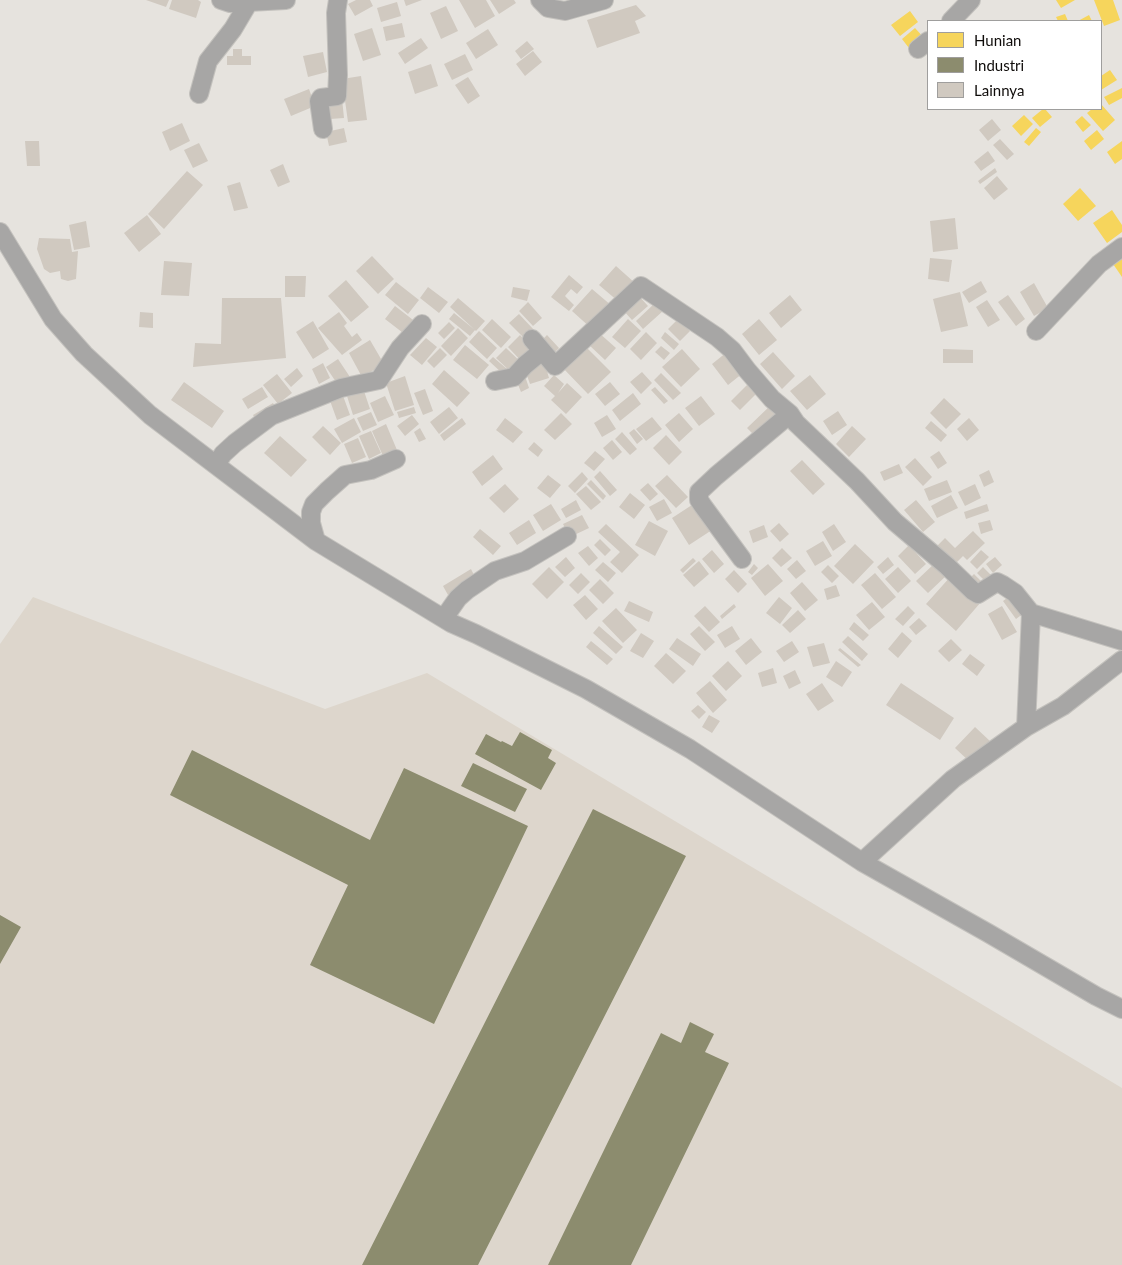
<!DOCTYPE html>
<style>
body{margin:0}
#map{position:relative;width:1122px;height:1265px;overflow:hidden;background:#e6e3de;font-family:Lato,sans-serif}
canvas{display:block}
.legend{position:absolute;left:927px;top:20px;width:175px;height:90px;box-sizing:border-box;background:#fff;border:1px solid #9f9e9d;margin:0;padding:6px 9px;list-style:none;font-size:15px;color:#0f0c0a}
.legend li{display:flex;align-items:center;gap:10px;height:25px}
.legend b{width:25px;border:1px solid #9f9e9d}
</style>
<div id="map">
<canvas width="1122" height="1265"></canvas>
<ul class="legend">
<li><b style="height:14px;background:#f6d55c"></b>Hunian</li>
<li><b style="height:14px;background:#8c8c6e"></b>Industri</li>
<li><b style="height:14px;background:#d0c9c0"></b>Lainnya</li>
</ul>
</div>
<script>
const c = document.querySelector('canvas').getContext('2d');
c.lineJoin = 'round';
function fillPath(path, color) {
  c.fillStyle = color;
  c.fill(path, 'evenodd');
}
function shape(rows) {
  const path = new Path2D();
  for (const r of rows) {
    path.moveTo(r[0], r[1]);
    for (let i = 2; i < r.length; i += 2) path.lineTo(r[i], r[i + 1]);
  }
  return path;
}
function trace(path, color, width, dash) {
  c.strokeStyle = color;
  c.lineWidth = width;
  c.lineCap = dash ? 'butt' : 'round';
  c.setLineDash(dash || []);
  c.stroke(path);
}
fillPath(shape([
 [33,597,325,709,427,673,1122,1088,1122,1265,0,1265,0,644]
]), '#ddd6cc');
fillPath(shape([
 [1056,0,1075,0,1061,8],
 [1094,0,1113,0,1120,20,1104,26],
 [910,11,918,22,900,36,891,25],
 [1065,14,1068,21,1058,21,1056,17],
 [1089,15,1092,21,1078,21],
 [915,28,926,40,912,52,902,39],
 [1110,70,1117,80,1101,90,1101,76],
 [1122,88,1122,98,1109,105,1104,97],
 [1101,104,1115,120,1103,131,1087,113,1092,109,1101,109],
 [1043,109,1045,109,1052,117,1040,127,1032,118],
 [1024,115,1033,124,1021,136,1012,126],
 [1082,116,1091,125,1083,132,1075,122],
 [1036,128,1041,132,1029,146,1024,142],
 [1097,130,1104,139,1091,150,1084,141],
 [1122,141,1122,159,1115,164,1107,152],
 [1080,188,1096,206,1078,221,1063,204],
 [1112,210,1122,225,1122,232,1107,243,1093,223],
 [1122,253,1122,277,1111,261]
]), '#f6d55c');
fillPath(shape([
 [520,732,552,750,548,758,556,763,541,790,475,754,486,734,501,742,502,741,512,746],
 [192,750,370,840,404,768,528,826,434,1024,310,965,348,885,170,795],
 [473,763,527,789,515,812,461,786],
 [593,809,686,856,478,1265,362,1265],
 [0,915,21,927,0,964],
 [690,1022,714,1034,705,1052,729,1063,631,1265,548,1265,661,1033,681,1043]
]), '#8c8c6e');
fillPath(shape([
 [146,0,169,0,166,7],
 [172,0,198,0,201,2,196,18,169,9],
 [356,0,370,0,373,6,355,16,348,4],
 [404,0,422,0,406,6],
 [459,0,486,0,495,16,475,28],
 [490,0,514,0,516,3,499,14],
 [397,2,401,16,381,22,377,8],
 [636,5,646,16,635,21,640,33,597,48,587,20],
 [446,6,458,31,441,39,430,13],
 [402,23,405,37,386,41,383,27],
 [372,28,381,55,363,61,354,34],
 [488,29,498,45,476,59,466,43],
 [421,38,428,48,405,64,398,53],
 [527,41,534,49,521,59,515,51],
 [233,49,242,49,242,56,251,56,251,65,227,65,227,56,233,56],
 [533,51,542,62,525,76,516,64],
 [323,52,327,72,308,77,303,56],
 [465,54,473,70,452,80,444,64],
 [431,64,438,86,415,94,408,72],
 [361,76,367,120,348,122,342,79],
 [468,77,480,96,468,104,455,85],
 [309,89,315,106,291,116,284,99],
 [342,99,344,118,330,119,328,100],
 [992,119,1001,130,988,141,979,130],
 [182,123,190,141,170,151,162,132],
 [344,128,347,142,329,146,326,132],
 [1000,139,1014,154,1007,160,993,145],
 [25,141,39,141,40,166,27,166],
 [199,143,208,161,193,168,184,150],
 [988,151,995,161,981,171,974,162],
 [283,164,290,182,278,187,270,170],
 [995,168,997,172,980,184,978,181],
 [187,171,203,185,164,229,148,214],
 [997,176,1008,189,994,200,984,188],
 [240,182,248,208,234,211,227,186],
 [147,215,161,234,139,252,124,233],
 [955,218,958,249,933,252,930,221],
 [86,221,90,247,74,250,69,225],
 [39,238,70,239,72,252,78,251,76,279,68,281,61,279,60,271,50,273,44,269,37,249],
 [372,256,394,279,378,294,356,271],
 [930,258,952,260,949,282,928,279],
 [164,261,192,263,189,296,161,295],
 [616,266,635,283,619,302,599,285],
 [569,275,583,287,577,294,571,289,565,296,574,305,569,311,551,297],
 [285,276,306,276,305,297,285,297],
 [346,280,369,307,351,322,328,296],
 [981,281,987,292,969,303,962,292],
 [396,282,419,300,408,314,385,295],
 [1034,283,1048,308,1034,316,1020,292],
 [428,287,448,302,439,313,420,298],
 [513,287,530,290,527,301,511,297],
 [592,289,612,306,592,329,572,311],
 [960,292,968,326,941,332,933,299],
 [790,295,802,310,781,328,769,313],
 [1008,295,1025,319,1016,326,998,302],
 [639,296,648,306,632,320,623,310],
 [222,298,281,298,286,358,193,367,195,343,221,344],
 [458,298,485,321,476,331,450,307],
 [987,300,1000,320,988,327,976,307],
 [528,302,542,318,533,326,519,311],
 [655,303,663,311,643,329,636,321],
 [395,306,417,323,407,336,385,319],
 [140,312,153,313,153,328,139,327],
 [339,312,347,323,344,326,352,337,357,333,362,340,342,355,318,328],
 [454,313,475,330,470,336,449,319],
 [519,314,535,331,526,340,509,323],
 [492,319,511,337,501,348,482,330],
 [628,319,641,331,625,348,612,337],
 [678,319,690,331,680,341,668,329],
 [759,319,777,340,759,355,742,334],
 [313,321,329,349,313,359,296,332],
 [449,322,455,328,444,339,438,333],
 [458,328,468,338,451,356,441,346],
 [479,331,497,348,487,359,469,342],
 [598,332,616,348,605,360,588,344],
 [646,332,657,343,641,360,630,349],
 [665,332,679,344,674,350,661,338],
 [520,335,535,351,523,363,508,347],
 [547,335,559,348,552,355,540,342],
 [426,338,437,347,422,365,410,355],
 [370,340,384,364,362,377,349,353],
 [583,344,611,372,588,394,561,366],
 [465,345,489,365,477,379,453,360],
 [661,346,670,353,664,360,655,352],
 [440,348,447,355,434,368,427,361],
 [506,348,524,365,514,375,496,358],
 [682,349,700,369,681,387,662,367],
 [943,349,973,350,973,363,943,363],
 [727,352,743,373,728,385,712,364],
 [773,352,795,376,782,389,760,364],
 [493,357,507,369,503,374,489,361],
 [338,359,352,380,340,388,326,367],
 [544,361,549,378,530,384,524,367],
 [323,363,330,378,319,384,312,369],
 [297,368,303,376,291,387,284,379],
 [444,370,470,393,457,407,432,384],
 [642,372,652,383,641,394,630,382],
 [524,373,529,388,521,392,515,377],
 [661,373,681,393,673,400,654,380],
 [277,374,292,393,278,404,263,385],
 [554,375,564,384,558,393,567,383,582,397,566,414,551,400,555,396,544,386],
 [810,375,826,394,807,410,790,391],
 [405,376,414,405,395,411,386,383],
 [184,382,224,411,212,428,171,400],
 [610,382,620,394,605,406,595,394],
 [748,384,757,393,740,410,731,401],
 [262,387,268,397,248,409,242,399],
 [655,387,668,401,664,404,651,390],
 [363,388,370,409,353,415,346,393],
 [425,389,433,411,423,415,414,393],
 [342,393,350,415,337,420,329,398],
 [633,393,641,404,620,421,612,410],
 [385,396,394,415,378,422,370,403],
 [701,396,715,414,699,426,685,408],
 [944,398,961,414,946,429,930,413],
 [273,403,277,410,257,422,253,415],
 [772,404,782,415,758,439,747,428],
 [414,407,416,413,399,418,397,412],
 [449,407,458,418,439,434,430,422],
 [838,411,847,425,832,435,823,421],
 [371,412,377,425,363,431,357,418],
 [561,413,572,424,555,440,544,430],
 [679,413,693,429,679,442,665,425],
 [412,415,419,424,405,436,397,426],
 [607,415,616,429,602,437,594,423],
 [652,417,662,429,646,441,636,429],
 [354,418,361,432,342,443,334,429],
 [462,418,466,424,444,441,440,435],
 [505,418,523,432,513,443,496,430],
 [969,418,979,430,967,441,957,429],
 [931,421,947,435,941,442,925,428],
 [386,424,397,450,383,456,372,431],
 [323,426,341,443,330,455,312,437],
 [852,426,866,439,849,457,836,444],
 [420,428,426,439,419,442,414,432],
 [634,429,643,439,637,444,629,433],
 [371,431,381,453,369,459,359,436],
 [622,432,637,449,630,455,615,439],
 [666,435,682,452,669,465,653,448],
 [280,436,307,460,291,477,264,453],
 [358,438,366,457,352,463,344,444],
 [612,440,622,452,613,460,603,448],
 [534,442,543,450,538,457,528,449],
 [595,451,605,459,594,471,584,463],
 [939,451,947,463,938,469,930,457],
 [493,455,503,469,482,486,472,472],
 [915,458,932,477,923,486,905,467],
 [802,460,825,484,813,495,790,471],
 [899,464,903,473,884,481,880,472],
 [989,470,994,482,984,487,979,475],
 [600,471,617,490,610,496,594,477],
 [582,472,588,479,575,493,568,486],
 [548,475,561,485,550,498,537,488],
 [667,475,688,497,676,508,655,486],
 [591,480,606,496,603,500,587,484],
 [947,480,952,492,929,501,924,489],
 [648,483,658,494,650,501,640,490],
 [505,484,519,499,504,513,489,498],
 [975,484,981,498,965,506,958,492],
 [586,486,601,502,591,510,576,494],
 [630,493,645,505,634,519,619,507],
 [951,495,958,508,937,518,931,506],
 [664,499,672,513,657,521,649,507],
 [576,500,581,510,566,518,561,509],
 [916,500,935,522,923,532,904,510],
 [695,503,712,530,689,545,672,518],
 [551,504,561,520,543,531,533,515],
 [987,504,989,511,966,519,964,512],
 [582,515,589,528,570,537,563,524],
 [529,520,536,533,517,545,509,533],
 [990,520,993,530,981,534,978,523],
 [649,521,668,531,655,556,635,545],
 [779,523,789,534,780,542,770,531],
 [606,524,639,555,622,573,610,562,620,552,598,532],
 [834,524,846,542,833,551,822,532],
 [764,525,768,537,753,543,749,531],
 [480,529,501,546,493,555,473,537],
 [973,531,985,543,967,560,963,556,953,566,935,548,945,538,955,548],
 [600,539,611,550,605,556,594,545],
 [823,541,832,556,815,566,806,551],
 [855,544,874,562,853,584,834,566],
 [909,545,926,564,915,574,898,556],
 [588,546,598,558,589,566,578,553],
 [782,548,792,558,781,567,772,558],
 [712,550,724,564,714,573,702,559],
 [981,550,989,557,977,569,970,562],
 [566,557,575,568,565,577,555,567],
 [888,557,894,565,883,574,877,567],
 [995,557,1002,565,993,573,986,564],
 [693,558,696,561,683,573,680,570],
 [797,560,806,571,796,579,787,569],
 [699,561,709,574,694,587,683,575],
 [603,562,616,573,608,582,595,570],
 [935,563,947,575,928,593,916,581],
 [754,564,758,568,752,575,748,572],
 [768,564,783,581,765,596,751,578],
 [828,565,839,576,832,583,821,572],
 [549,567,564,582,547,599,532,584],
 [898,567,911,581,898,593,885,579],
 [983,567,994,578,988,584,977,573],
 [471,569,476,579,448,595,443,586],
 [734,570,747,584,738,593,725,579],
 [581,573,590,582,578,594,569,585],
 [875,573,896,597,882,609,861,585],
 [974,574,985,585,982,589,970,578],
 [951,576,981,602,956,631,926,604],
 [600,579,614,593,603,604,589,590],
 [802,582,818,600,805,611,790,593],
 [836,585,840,596,827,600,824,589],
 [585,595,598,609,586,620,573,605],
 [1011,595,1024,613,1016,619,1003,601],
 [779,597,792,608,780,624,766,613],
 [629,601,653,612,649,622,624,611],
 [872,602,885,617,869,630,856,615],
 [734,604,736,607,722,619,720,616],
 [705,606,720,622,709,632,694,616],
 [908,606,915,613,903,626,895,619],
 [1002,606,1017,632,1002,640,988,614],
 [616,608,637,630,623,643,602,621],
 [798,610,806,619,790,633,782,625],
 [919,618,927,626,916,635,909,627],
 [854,622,869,635,863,641,849,629],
 [599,626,623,647,616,654,593,633],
 [699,626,715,642,705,651,690,634],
 [732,626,740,639,725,648,717,635],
 [902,632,912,641,898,658,888,649],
 [641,633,654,641,643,658,630,651],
 [848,636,868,654,862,661,842,642],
 [677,638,701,654,693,666,669,649],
 [751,638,762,652,746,665,735,651],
 [951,639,962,650,949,662,938,651],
 [591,641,613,659,607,665,586,647],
 [792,641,799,652,784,662,776,651],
 [824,643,830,663,813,667,807,647],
 [840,648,861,665,858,667,838,650],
 [666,653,686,671,673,684,654,666],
 [970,654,985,665,977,676,962,664],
 [728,661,742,676,726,691,712,676],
 [836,661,852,672,842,687,826,677],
 [773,668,777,683,762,687,758,673],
 [795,670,801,683,789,689,783,676],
 [710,681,727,700,713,713,696,693],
 [822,683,834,701,818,711,806,694],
 [901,683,954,718,940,740,886,705],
 [698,705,706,712,699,719,691,711],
 [709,715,720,721,712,733,702,727],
 [975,727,991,742,971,763,955,748]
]), '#d0c9c0');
const minor = shape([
 [221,0,230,3,286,0],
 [540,0,548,8,565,11,604,0],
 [951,21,971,0],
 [918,49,928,41],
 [199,94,208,61,233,29,249,2],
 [323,129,319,101,321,98,337,96,338,75,336,13,338,0],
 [0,232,53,319,84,354,150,415,316,541,451,623,476,634,586,689,690,749,862,862,988,933,1096,996,1122,1009],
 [1036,331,1099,264,1122,247],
 [532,339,555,366,641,286,717,337,732,350,747,370,772,399,790,414,796,423,857,481,895,522,947,566,973,591,978,594,997,582,1003,585,1015,593,1031,613,1122,641],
 [495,381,514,377,525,365,542,351],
 [216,465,223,454,235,443,271,416,341,388,379,380,400,348,422,324],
 [316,541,311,523,311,512,314,504,327,491,345,475,371,470,396,459],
 [742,559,703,506,699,500,699,492,716,476,790,414],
 [444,618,458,598,467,590,495,571,525,561,567,536],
 [1026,727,1031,613],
 [862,862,953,779,1026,727,1063,706,1122,660]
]);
trace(minor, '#c3c1bd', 20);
trace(minor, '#a7a6a5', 18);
</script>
